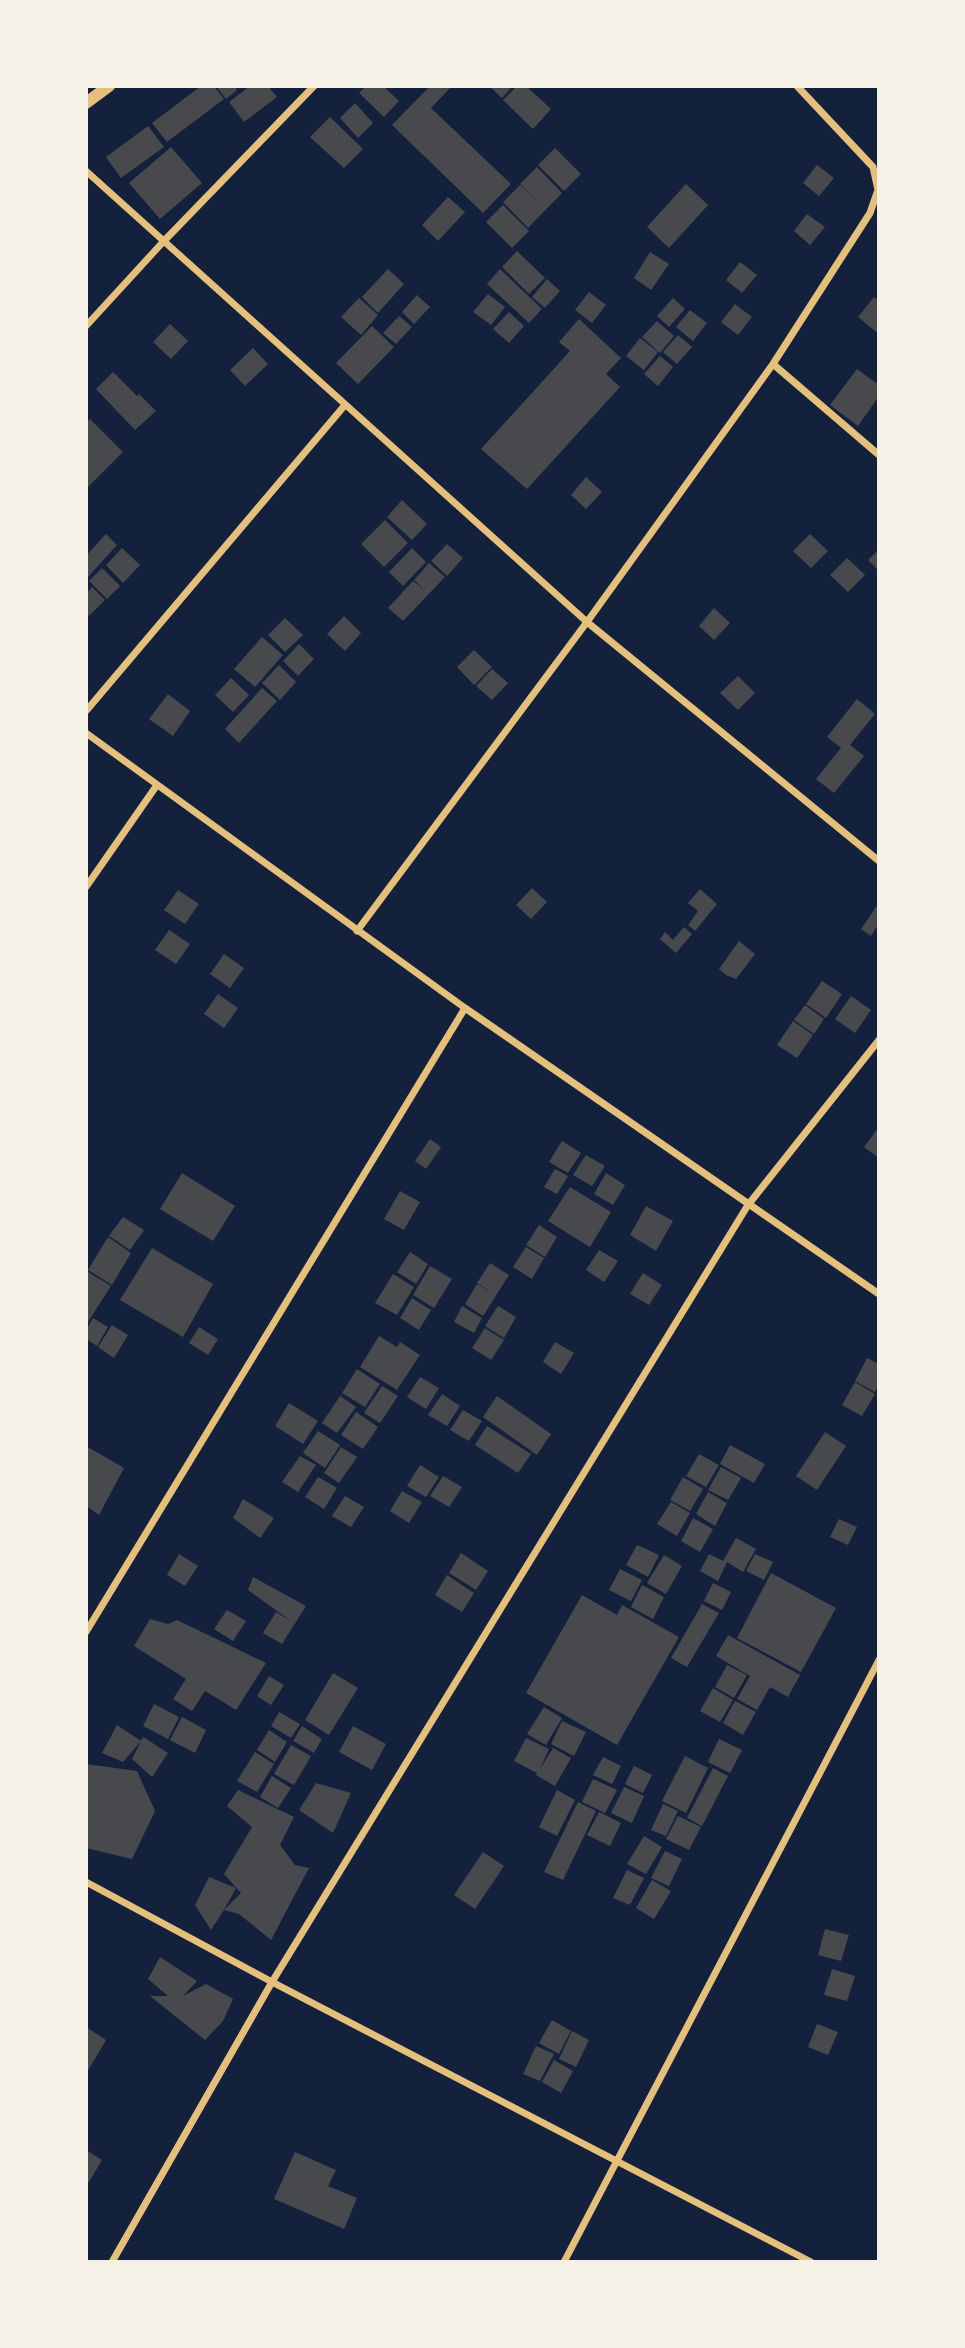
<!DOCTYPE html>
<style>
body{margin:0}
#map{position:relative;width:965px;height:2348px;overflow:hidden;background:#14213d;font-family:"Sofia Sans Condensed",sans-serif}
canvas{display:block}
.frame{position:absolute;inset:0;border:88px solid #f6f1e7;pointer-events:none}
</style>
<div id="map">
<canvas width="965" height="2348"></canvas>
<div class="frame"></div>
</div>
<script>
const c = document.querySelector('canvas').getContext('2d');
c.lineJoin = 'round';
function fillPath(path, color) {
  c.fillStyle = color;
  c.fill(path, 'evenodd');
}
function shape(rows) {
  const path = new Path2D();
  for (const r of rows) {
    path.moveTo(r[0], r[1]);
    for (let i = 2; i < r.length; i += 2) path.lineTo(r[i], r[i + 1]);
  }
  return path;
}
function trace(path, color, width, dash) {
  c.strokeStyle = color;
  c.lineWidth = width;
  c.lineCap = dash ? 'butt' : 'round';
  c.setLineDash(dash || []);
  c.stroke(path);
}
fillPath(shape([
 [201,86,214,86,224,99,167,142,152,123],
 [216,86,234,86,237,90,226,99],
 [250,86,268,86,277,97,244,122,229,102],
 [366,86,383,86,399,101,384,117,359,93],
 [430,86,452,86,431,108,511,184,483,213,392,125],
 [489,86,513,86,502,98],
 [517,86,526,86,551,109,533,129,503,100],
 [355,103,373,123,358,138,340,118],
 [330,117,363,149,344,168,310,137],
 [148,126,164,147,121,178,106,157],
 [171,147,202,183,160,219,129,183],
 [555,148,581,174,564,191,538,165],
 [817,165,834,178,819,196,803,183],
 [537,167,562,193,528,228,503,202,520,185,536,200,520,184],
 [686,184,708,205,669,248,647,227],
 [448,197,465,212,438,241,422,225],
 [503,205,529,231,512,248,486,222],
 [807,214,825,227,810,245,794,231],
 [517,251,545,278,529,294,502,267],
 [650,252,669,264,651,290,634,278],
 [740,262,757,275,742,293,726,280],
 [388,269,404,284,378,313,362,297],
 [500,269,542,309,529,323,487,284],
 [547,279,560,291,545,308,532,297],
 [589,292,606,305,592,323,575,310],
 [488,294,505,307,491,325,473,312],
 [417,295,430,307,414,324,402,312],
 [874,297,879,301,879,334,858,317],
 [359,298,378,315,361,335,341,317],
 [673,298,685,309,669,327,657,316],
 [735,304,752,317,738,335,721,322],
 [690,310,707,323,693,341,676,327],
 [509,312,524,326,509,343,493,329],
 [399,316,412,327,396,344,383,333],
 [579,319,621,358,606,374,620,387,527,489,481,449,570,351,559,342],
 [657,321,674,336,660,353,642,337],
 [170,324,188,341,171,359,153,342],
 [372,326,394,347,358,384,336,363],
 [678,335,692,347,677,364,663,352],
 [640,338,658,352,644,370,626,356],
 [253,348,268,364,245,386,230,370],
 [660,356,673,367,658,386,644,374],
 [857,369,879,385,879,396,858,426,830,405],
 [113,372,137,396,139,394,156,411,135,430,96,389],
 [90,419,123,452,86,489,86,423],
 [586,477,602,492,586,509,571,495],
 [402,500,427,524,412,540,387,517],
 [385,520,408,543,384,567,361,544],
 [106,534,117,545,88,577,86,575,86,556],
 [810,534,828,551,811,568,793,551],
 [447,544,463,558,447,576,431,561],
 [122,548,140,565,123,583,106,565],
 [412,548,426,562,403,586,389,572],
 [879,549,879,571,868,560],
 [847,558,865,575,848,592,830,575],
 [429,563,445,577,403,621,388,608,413,581,425,590,414,580],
 [102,568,120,586,107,599,89,581],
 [92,587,105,600,89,616,86,612,86,594],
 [714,608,730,623,714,640,699,626],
 [344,616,361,633,345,651,327,634],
 [285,618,303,635,285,652,268,635],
 [262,637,283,655,255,687,234,669],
 [299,644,314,659,298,676,283,661],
 [474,650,492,667,474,685,457,667],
 [279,665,296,682,280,700,262,683],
 [492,669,508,683,492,700,476,686],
 [738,676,755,693,738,710,720,693],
 [231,678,249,695,233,712,215,695],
 [262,688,277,701,239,743,225,729],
 [168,694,190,711,173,736,149,719],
 [857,699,875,714,850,745,864,756,834,793,816,779,841,748,827,737],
 [532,888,547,902,531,919,516,905],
 [700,889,717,904,695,931,688,925,698,911,688,903],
 [178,890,199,904,185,924,164,910],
 [876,907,879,909,879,923,871,936,861,929],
 [684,927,692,934,676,953,660,939,665,932,673,940],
 [169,930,190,944,176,964,155,950],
 [739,941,755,954,736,979,726,975,719,969],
 [224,954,244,968,230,988,210,974],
 [822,981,842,994,826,1018,806,1004],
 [218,994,238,1008,224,1028,204,1014],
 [851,996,871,1010,855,1033,835,1019],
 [805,1005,824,1019,814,1034,794,1020],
 [793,1021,813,1035,797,1058,777,1045],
 [879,1127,879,1158,864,1147],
 [430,1139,441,1147,426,1169,415,1161],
 [562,1141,581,1153,568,1173,549,1162],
 [586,1155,605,1166,592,1186,573,1175],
 [555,1169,568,1176,557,1194,544,1187],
 [182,1173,235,1206,213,1241,160,1209],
 [606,1173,625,1185,613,1205,594,1194],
 [570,1187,611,1212,590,1247,548,1221],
 [400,1191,420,1202,404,1230,384,1219],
 [646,1206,673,1221,656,1251,630,1235],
 [123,1217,144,1230,130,1250,109,1236],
 [539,1225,557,1237,545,1257,526,1245],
 [108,1237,131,1253,112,1285,88,1270],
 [526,1247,544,1258,532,1279,513,1267],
 [152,1248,213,1284,183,1337,120,1300],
 [599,1250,618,1261,604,1282,586,1270],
 [410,1252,428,1264,416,1284,397,1272],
 [490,1263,509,1275,483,1316,465,1304,477,1284,493,1293,477,1283],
 [430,1266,452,1279,434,1308,413,1295],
 [88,1272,111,1286,86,1325,86,1276],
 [643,1273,662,1285,649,1305,630,1294],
 [393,1274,414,1287,397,1315,375,1303],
 [412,1298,431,1310,419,1330,400,1318],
 [462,1306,482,1318,474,1333,454,1322],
 [498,1306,516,1317,504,1338,485,1326],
 [93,1318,108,1327,97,1346,86,1339,86,1330],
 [112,1325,128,1335,114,1358,98,1347],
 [199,1327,218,1339,208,1355,189,1343],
 [485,1328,504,1340,491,1360,472,1348],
 [379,1336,397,1347,400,1342,420,1355,397,1390,360,1367],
 [555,1342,574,1353,561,1374,543,1362],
 [867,1358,879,1364,879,1384,875,1392,855,1381],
 [357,1369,380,1384,365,1407,342,1393],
 [420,1377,439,1388,426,1409,407,1397],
 [855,1382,875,1394,862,1416,842,1405],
 [382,1386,398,1396,380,1423,364,1413],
 [442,1394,460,1406,447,1426,428,1415],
 [340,1396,356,1407,337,1433,322,1423],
 [497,1396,551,1434,537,1455,483,1417],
 [289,1403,318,1421,303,1444,275,1426],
 [463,1410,482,1421,469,1441,450,1430],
 [356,1412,378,1427,363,1449,341,1435],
 [487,1426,531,1454,518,1473,475,1445],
 [318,1431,340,1445,325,1468,303,1453],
 [825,1432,846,1446,817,1490,796,1476],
 [730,1445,765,1464,754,1483,720,1464],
 [86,1446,124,1468,99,1515,86,1506],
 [341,1447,357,1457,339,1483,324,1473],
 [699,1454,719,1465,706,1487,686,1476],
 [300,1456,316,1465,298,1492,282,1482],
 [420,1465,439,1477,426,1497,407,1486],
 [721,1467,741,1478,728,1500,708,1490],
 [443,1476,462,1487,449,1507,430,1496],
 [318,1477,337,1488,324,1509,305,1497],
 [683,1477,703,1489,690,1511,670,1500],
 [402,1491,422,1502,409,1523,390,1511],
 [708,1492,727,1503,715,1526,696,1514],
 [345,1496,364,1507,351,1527,332,1516],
 [243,1499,274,1518,260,1538,233,1518],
 [671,1502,690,1513,677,1536,657,1524],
 [693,1518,713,1529,700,1552,681,1541],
 [839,1519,857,1527,848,1545,830,1537],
 [736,1538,756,1549,743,1572,727,1562,718,1581,700,1571,709,1554,723,1561],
 [637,1545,659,1555,648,1577,626,1565],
 [461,1553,488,1571,476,1590,449,1573],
 [179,1554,198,1566,185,1586,167,1575],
 [755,1554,773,1562,764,1580,746,1571],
 [664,1555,682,1566,666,1594,647,1583],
 [620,1569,642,1580,631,1601,609,1590],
 [771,1573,836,1608,801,1672,737,1638],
 [447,1575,474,1593,462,1612,435,1595],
 [253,1577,306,1606,282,1644,263,1633,276,1612,291,1621,248,1590],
 [713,1583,731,1592,722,1610,704,1601],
 [642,1585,664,1597,653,1619,631,1607],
 [582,1595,617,1615,622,1605,679,1637,617,1745,526,1693],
 [702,1604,719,1613,687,1667,671,1658],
 [227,1610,246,1621,233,1641,214,1629],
 [150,1619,168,1624,177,1620,266,1663,236,1710,205,1691,192,1711,173,1699,186,1679,134,1646],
 [728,1635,800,1675,788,1697,770,1687,757,1710,737,1699,750,1676,716,1656],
 [727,1665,747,1675,734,1698,715,1687],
 [333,1673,358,1688,329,1735,305,1720],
 [269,1676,284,1685,271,1705,257,1696],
 [713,1688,733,1700,720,1722,700,1711],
 [735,1701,756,1712,743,1735,723,1723],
 [154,1704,179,1717,168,1739,143,1726],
 [544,1707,562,1718,546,1745,527,1734],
 [279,1712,300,1724,291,1738,271,1726],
 [182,1717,206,1730,195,1753,170,1740],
 [562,1721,586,1732,574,1756,551,1744],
 [117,1725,141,1741,123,1762,102,1753],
 [302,1726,322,1739,314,1753,293,1741],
 [353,1726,386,1744,372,1770,339,1752],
 [269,1730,287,1742,275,1762,257,1750],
 [143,1737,168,1753,152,1777,132,1759],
 [526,1738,549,1749,540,1769,553,1748,571,1758,555,1786,536,1775,537,1773,514,1761],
 [719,1739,742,1750,730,1773,708,1762],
 [291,1745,311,1756,294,1785,274,1774],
 [255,1752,274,1764,257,1792,237,1781],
 [685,1756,708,1768,686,1813,662,1801],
 [603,1757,621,1766,612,1784,593,1775],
 [86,1764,137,1771,155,1811,132,1859,86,1848],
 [634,1766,652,1775,643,1793,625,1784],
 [713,1768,728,1776,702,1826,687,1818],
 [272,1776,291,1788,278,1808,260,1797],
 [593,1779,617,1790,605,1813,582,1802],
 [316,1783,351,1793,333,1833,299,1810],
 [624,1787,644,1796,632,1823,611,1813],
 [238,1790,294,1817,280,1845,295,1865,309,1868,271,1940,239,1914,224,1910,211,1930,195,1905,209,1877,236,1888,224,1910,241,1893,224,1874,252,1827,227,1806],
 [557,1790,575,1800,557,1836,539,1827],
 [578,1802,596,1811,563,1880,544,1872],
 [663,1804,678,1811,666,1836,651,1830],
 [599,1812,621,1823,610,1846,587,1835],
 [678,1816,701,1827,689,1850,666,1839],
 [644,1836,662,1847,646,1874,627,1864],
 [665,1851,682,1859,669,1886,651,1878],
 [483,1852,504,1866,475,1909,454,1895],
 [627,1870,644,1878,630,1905,613,1898],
 [652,1880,671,1891,654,1919,636,1908],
 [825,1929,849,1935,841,1961,818,1955],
 [160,1957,197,1981,183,1996,206,1984,233,1999,223,2021,205,2040,150,1996,168,1996,148,1979],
 [832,1969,855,1976,847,2001,824,1995],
 [552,2020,571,2031,559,2054,539,2043],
 [817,2024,838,2032,828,2055,808,2047],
 [86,2027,106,2040,86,2074],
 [572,2031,589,2040,576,2067,559,2059],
 [536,2046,554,2054,540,2081,523,2074],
 [554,2060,573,2071,561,2093,542,2082],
 [86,2150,102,2160,86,2187],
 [295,2152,336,2170,328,2186,357,2198,344,2229,274,2199]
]), '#48494c');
trace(shape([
 [86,171,587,622,879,861],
 [86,326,163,242,314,86],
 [773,364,879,455],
 [86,711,345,405],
 [86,733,465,1008,879,1294],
 [86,887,157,785],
 [357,931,587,622,773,364,870,213,878,190,873,167,797,86],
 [86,1632,465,1008],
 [86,1882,272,1982,811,2262],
 [112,2262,272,1982,748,1205,879,1040],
 [564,2262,879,1660]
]), '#e5c07b', 7);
trace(shape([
 [86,103,109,86]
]), '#e5c07b', 12);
</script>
